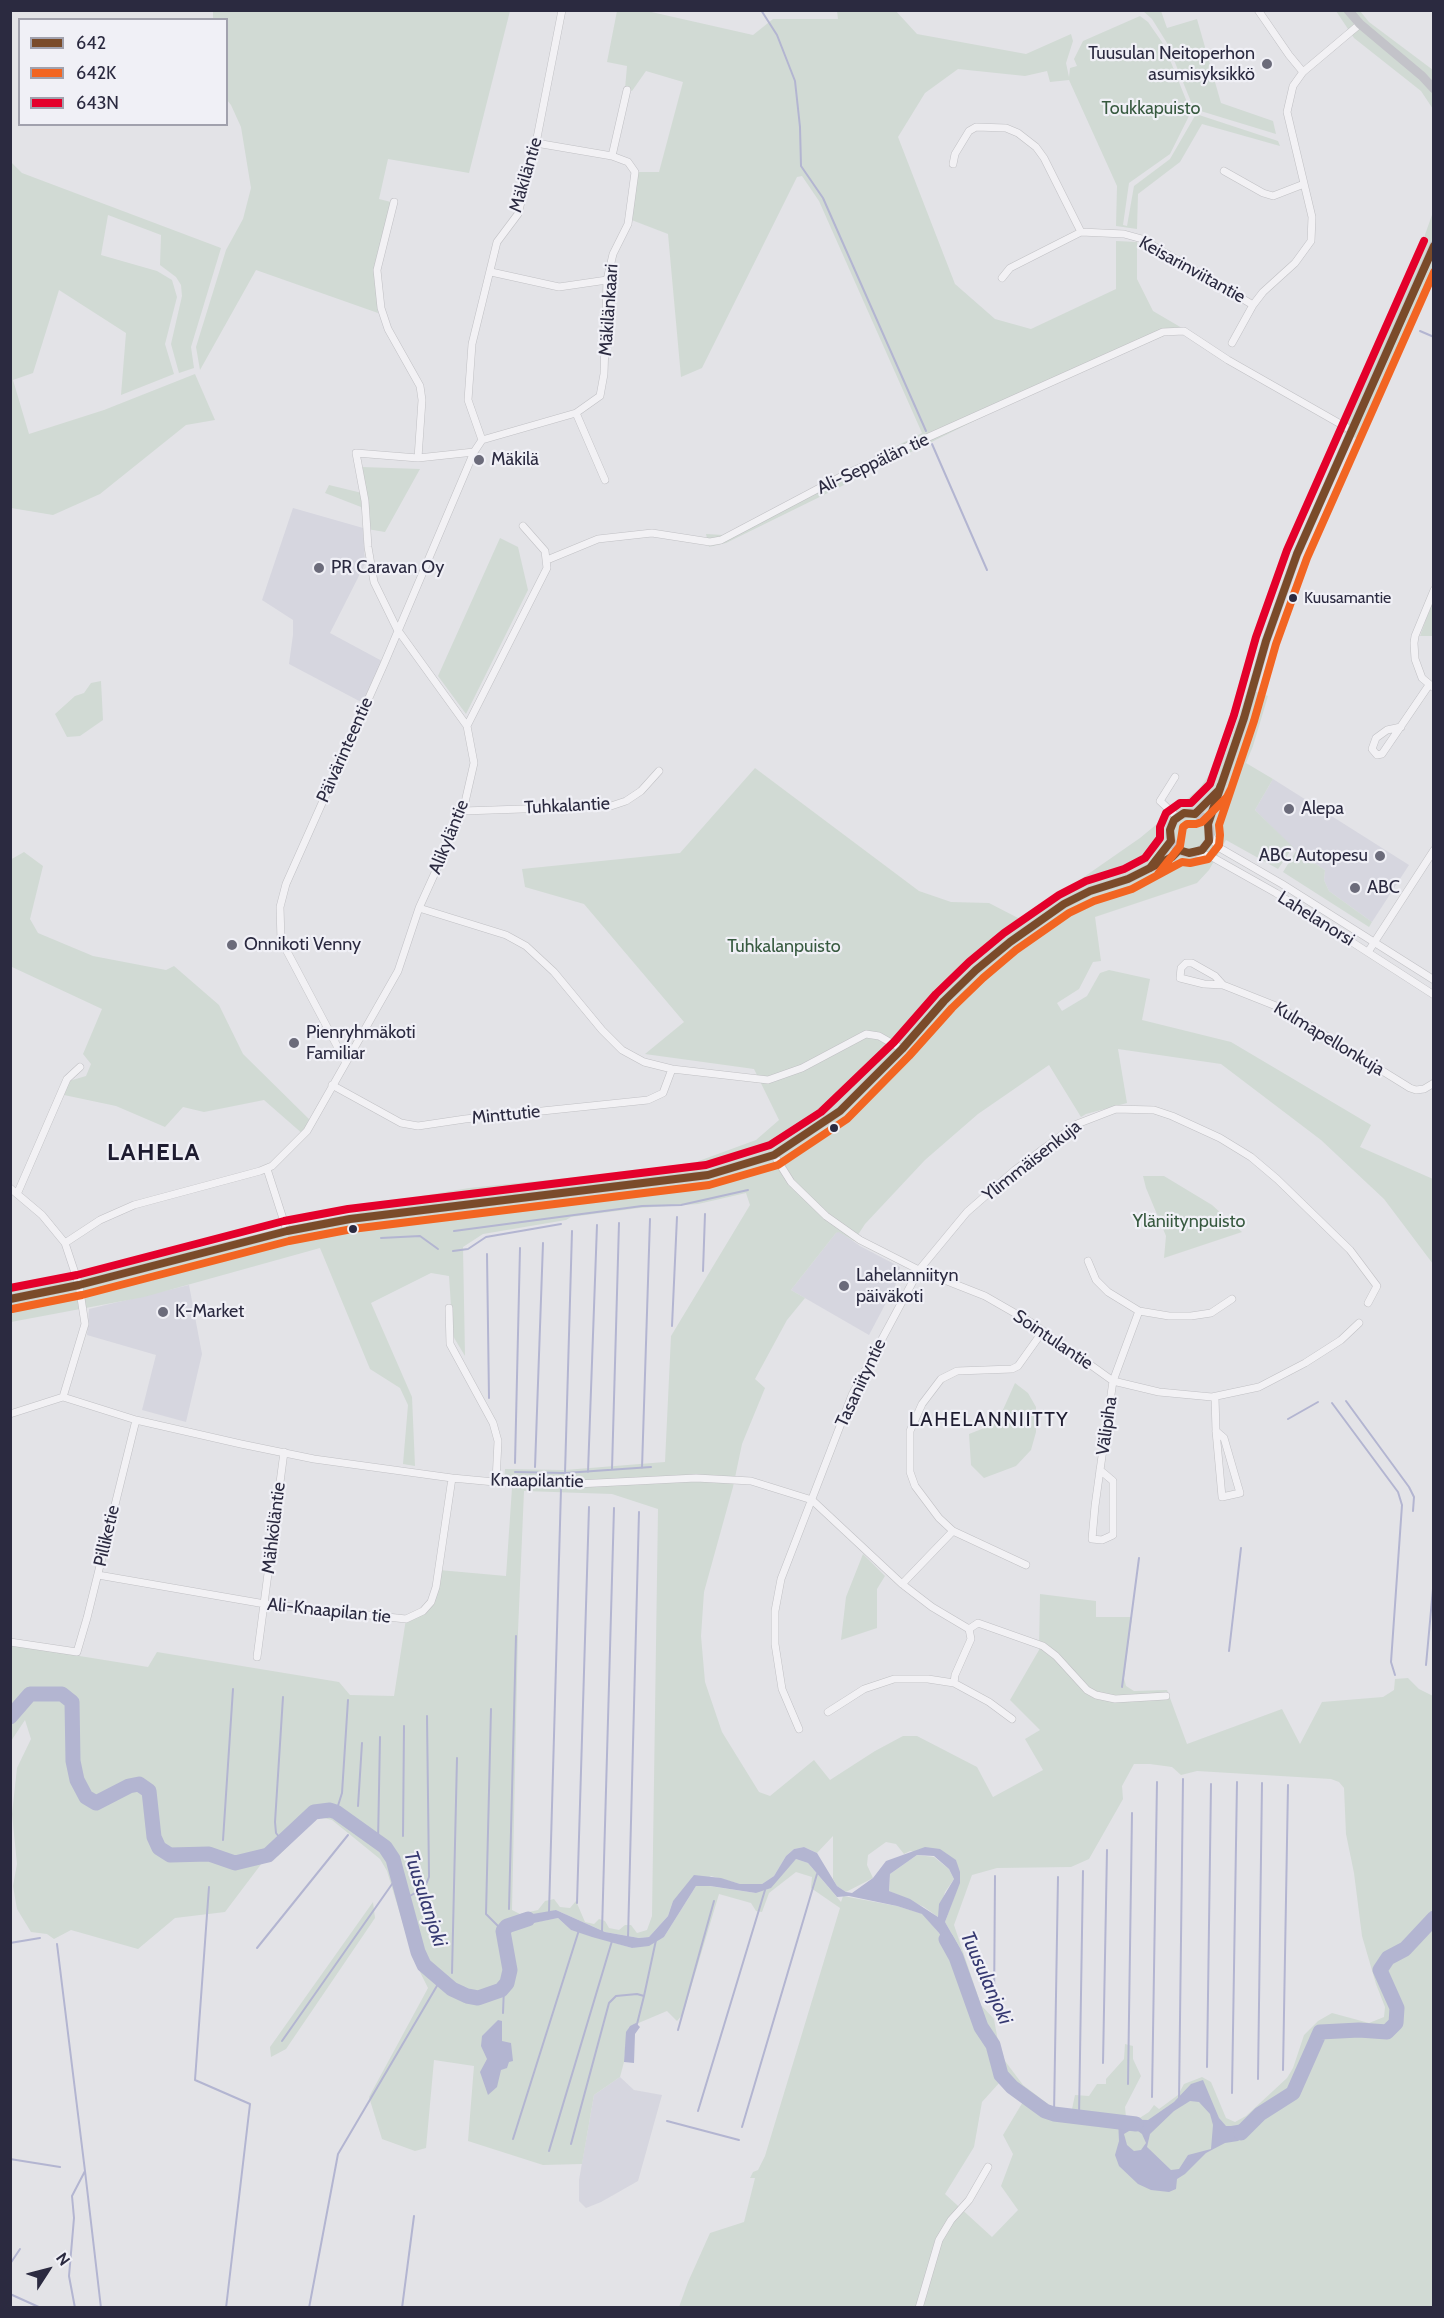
<!DOCTYPE html>
<meta charset="utf-8">
<style>
body{margin:0}
#map{position:relative;width:1444px;height:2318px;overflow:hidden;background:#e3e3e7;font-family:Cabin,sans-serif}
canvas{display:block}
.frame{position:absolute;inset:0;border:12px solid #2b2a40;pointer-events:none}
.legend{position:absolute;left:18px;top:18px;width:210px;height:108px;box-sizing:border-box;background:#f0f0f6;border:2px solid #a1a1ad;margin:0;padding:8px 10px;list-style:none;font-size:18px;color:#2b2a40}
.legend li{display:flex;align-items:center;gap:12px;height:30px}
.legend b{width:30px;border:2px solid #a1a1ad}
.north{position:absolute;left:18px;top:2240px;width:60px;height:60px;-webkit-text-stroke:4px #f0f0f6;paint-order:stroke;rotate:54deg;font-size:16px;font-weight:700;line-height:24px;text-align:center;color:#2b2a40}
.north::after{content:'';display:block;margin:auto;width:21px;height:27px;background:#2b2a40;clip-path:polygon(50% 0,100% 100%,50% 72%,0 100%)}
</style>
<div id="map">
<canvas width="1444" height="2318"></canvas>
<div class="frame"></div>
<ul class="legend">
<li><b style="height:8px;background:#7a4b2a"></b>642</li>
<li><b style="height:8px;background:#f26522"></b>642K</li>
<li><b style="height:8px;background:#e4002b"></b>643N</li>
</ul>
<div class="north">N</div>
</div>
<script>
const c = document.querySelector('canvas').getContext('2d');
c.lineJoin = 'round';
function fillPath(path, color) {
  c.fillStyle = color;
  c.fill(path, 'evenodd');
}
function shape(rows) {
  const path = new Path2D();
  for (const r of rows) {
    if (r.length === 3) {
      path.moveTo(r[0] + r[2], r[1]);
      path.arc(r[0], r[1], r[2], 0, 2 * Math.PI);
      continue;
    }
    path.moveTo(r[0], r[1]);
    for (let i = 2; i < r.length; i += 2) path.lineTo(r[i], r[i + 1]);
  }
  return path;
}
function trace(path, color, width, dash) {
  c.strokeStyle = color;
  c.lineWidth = width;
  c.lineCap = dash ? 'butt' : 'round';
  c.setLineDash(dash || []);
  c.stroke(path);
}
function write(font, color, halo, rows, align = 'center') {
  c.font = font + ' Cabin,sans-serif';
  c.lineWidth = 4.5;
  c.setLineDash([]);
  c.textBaseline = 'middle';
  c.strokeStyle = halo;
  c.fillStyle = color;
  for (const [text, x, y, turn = 0] of rows) {
    c.save();
    c.translate(x, y);
    c.rotate((+turn || 0) * Math.PI / 180);
    c.textAlign = isNaN(turn) ? turn : align;
    if (halo) c.strokeText(text, 0, 0);
    c.fillText(text, 0, 0);
    c.restore();
  }
}
fillPath(shape([
 [293,508,363,528,365,564,330,633,382,661,363,703,289,664,293,635,293,620,262,600],
 [1273,779,1409,865,1372,922,1329,891,1324,880,1325,870,1298,853,1255,810],
 [839,1231,860,1246,900,1267,897,1282,869,1335,791,1290,836,1233],
 [189,1285,202,1354,186,1422,142,1410,156,1355,87,1335,89,1309],
 [620,2077,634,2090,662,2095,638,2181,601,2202,586,2208,579,2201,579,2180,594,2095]
]), '#d6d6df');
fillPath(shape([
 [895,10,917,34,1026,54,1071,34,1073,41,1066,63,1069,77,1070,68,1077,66,1074,59,1083,41,1140,16,1148,22,1164,45,1191,112,1170,154,1129,183,1123,225,1127,226,1134,186,1170,159,1196,114,1278,141,1280,146,1202,124,1180,162,1138,194,1137,229,1116,226,1117,186,1069,80,1050,82,1047,71,1025,76,958,69,925,93,898,137,955,284,995,319,1031,329,1116,289,1116,241,1137,242,1137,279,1153,311,1182,328,1021,398,726,543,709,547,706,534,723,535,922,433,819,201,802,176,797,177,702,368,681,377,668,234,629,219,635,172,659,172,683,82,646,71,632,91,625,89,627,66,607,62,617,11,647,11,753,35,773,19,838,19,837,11],
 [213,11,510,11,469,173,388,159,379,199,391,202,374,267,378,313,256,270,200,370,196,347,226,250,243,219,251,188,241,127,231,105,227,100,226,20,213,19],
 [1143,11,1161,11,1167,28,1197,19,1221,103,1273,121,1276,134,1194,109,1167,43,1152,19],
 [1336,11,1360,11,1369,22,1433,70,1433,109,1421,91,1354,38],
 [10,161,22,173,221,248,191,347,194,368,179,373,171,344,182,296,181,285,176,277,160,265,161,235,108,215,101,255,157,271,172,280,177,297,165,344,174,374,121,395,126,333,59,290,33,373,13,380,29,434,104,410,195,374,215,420,186,425,100,494,53,515,11,508],
 [1433,212,1433,271,1356,438,1340,431,1420,249],
 [362,467,420,469,385,532,367,529,366,515,361,507,325,493,329,485,366,494],
 [500,538,518,547,528,590,466,714,438,676],
 [1433,600,1433,636,1420,636],
 [101,681,103,720,80,736,67,737,55,714,75,696,84,693,91,683],
 [1248,689,1268,696,1253,746,1246,763,1273,779,1255,810,1293,847,1278,869,1226,840,1209,870,1197,883,1095,917,1101,961,1093,962,1079,989,1057,1003,1062,1011,1087,996,1100,973,1109,970,1150,979,1142,1020,1231,1042,1371,1125,1360,1147,1433,1179,1433,1264,1384,1199,1321,1140,1221,1064,1118,1049,1127,1103,1086,1114,1081,1117,1049,1065,978,1114,925,1160,865,1224,854,1241,839,1232,836,1233,791,1290,805,1298,787,1320,755,1379,765,1388,742,1444,733,1487,704,1592,701,1636,705,1682,722,1732,759,1792,770,1796,814,1760,830,1780,875,1751,903,1736,917,1736,977,1767,993,1797,1043,1770,1025,1739,1040,1730,1010,1700,1039,1650,1040,1594,1096,1601,1096,1617,1132,1617,1124,1678,1126,1686,1134,1691,1167,1690,1187,1744,1282,1709,1300,1744,1322,1702,1383,1697,1394,1690,1395,1679,1408,1678,1419,1689,1433,1696,1433,2307,679,2307,688,2282,710,2233,744,2222,755,2178,750,2178,753,2172,758,2170,765,2156,840,1908,811,1888,812,1877,796,1872,769,1893,762,1912,756,1911,751,1903,719,1894,683,2014,677,2021,667,2011,629,2027,627,2032,624,2062,620,2077,594,2095,582,2164,543,2165,468,2141,474,2066,434,2060,426,2148,415,2151,382,2139,369,2097,428,1988,414,1960,387,1871,380,1859,332,1820,320,1817,311,1823,278,1856,262,1863,225,1912,175,1918,138,1949,71,1930,54,1939,47,1934,31,1932,17,1909,13,1886,17,1864,12,1814,17,1768,31,1739,25,1720,11,1741,11,1645,148,1667,157,1652,339,1682,350,1695,394,1696,406,1619,431,1602,439,1570,506,1576,512,1488,512,1483,504,1482,505,1469,565,1470,665,1462,671,1336,750,1205,746,1193,698,1204,639,1208,571,1217,566,1220,483,1234,463,1247,465,1356,453,1336,449,1276,431,1273,371,1303,412,1397,415,1466,403,1464,408,1405,400,1388,370,1369,320,1248,144,1297,11,1322,11,1285,84,1273,397,1204,421,1196,469,1188,625,1172,696,1162,756,1140,779,1120,754,1069,645,1054,684,1022,584,904,525,887,522,869,680,853,755,768,919,891,951,902,989,903,1022,920,1140,838,1199,789,1226,751],
 [524,1491,612,1494,658,1509,652,1916,647,1930,637,1933,631,1925,625,1925,619,1930,609,1928,605,1921,599,1919,594,1924,585,1922,576,1901,570,1908,560,1907,554,1899,545,1901,538,1910,520,1914,512,1910,518,1631],
 [1134,1764,1150,1764,1172,1767,1181,1775,1197,1771,1331,1779,1339,1782,1344,1788,1346,1834,1354,1873,1362,1936,1376,1984,1385,2007,1384,2017,1369,2023,1332,2013,1318,2021,1304,2035,1293,2068,1287,2078,1246,2116,1235,2122,1226,2118,1211,2082,1202,2077,1184,2084,1178,2095,1159,2109,1154,2105,1149,2112,1138,2119,1126,2117,1125,2107,1141,2076,1133,2059,1133,2046,1125,2044,1124,2059,1106,2079,1106,2084,1097,2084,1089,2096,1075,2095,1072,2109,1056,2110,1023,2085,1005,2061,999,2047,994,2019,981,2005,954,1925,972,1875,997,1868,1071,1867,1089,1859,1123,1799,1122,1786],
 [833,1836,833,1879,837,1886,846,1892,873,1878,867,1865,868,1855,886,1842,896,1844,904,1854,910,1851,956,1860,959,1884,945,1922,961,1950,953,1957,939,1933,923,1914,897,1906,843,1896,841,1902,808,1863,796,1859,756,1893,709,1886,696,1886,664,1937,632,1948,571,1930,558,1918,514,1926,556,1910,605,1932,639,1938,649,1937,668,1916,673,1901,711,1876,740,1884,762,1884,774,1876,786,1856,794,1849,804,1847,817,1853],
 [1000,2082,1024,2100,1003,2135,1013,2154,1001,2186,1018,2210,992,2237,945,2194,974,2147,982,2102],
 [1296,851,1325,870,1324,880,1329,891,1372,922,1369,927,1283,872],
 [24,852,43,866,30,919,38,933,93,956,166,970,174,966,219,1005,243,1054,312,1122,304,1135,264,1100,204,1112,183,1107,165,1127,116,1106,64,1095,69,1081,86,1076,91,1064,83,1054,102,1009,12,967,10,860],
 [1143,1176,1164,1176,1212,1205,1242,1232,1164,1258,1166,1236,1146,1188],
 [1015,1383,1028,1393,1036,1407,1036,1432,1031,1450,1016,1466,984,1478,971,1465,969,1434,997,1423],
 [863,1554,885,1576,877,1589,877,1628,841,1640,846,1597],
 [917,1855,934,1857,949,1869,954,1879,945,1892,938,1917,924,1907,889,1891,890,1874],
 [373,1902,375,1918,286,2049,271,2057,270,2047]
]), '#d1dad4');
fillPath(shape([
 [804,1847,817,1853,837,1886,846,1892,852,1893,873,1878,886,1861,925,1847,940,1849,956,1860,960,1872,960,1883,945,1922,961,1950,953,1957,939,1933,922,1914,897,1906,849,1896,837,1897,808,1863,796,1859,771,1888,756,1893,710,1886,696,1886,664,1937,649,1946,632,1948,592,1937,571,1930,558,1918,514,1927,507,1924,521,1916,556,1910,605,1932,639,1938,649,1937,668,1916,673,1901,694,1875,721,1878,740,1884,762,1884,774,1876,786,1856,794,1849],
 [917,1855,934,1856,949,1869,954,1879,939,1904,938,1917,910,1899,889,1891,890,1874],
 [498,2020,502,2021,502,2041,511,2043,513,2061,509,2062,507,2068,501,2070,497,2087,488,2095,480,2072,487,2059,481,2046,482,2036],
 [636,2023,640,2027,635,2034,634,2063,624,2062,626,2032,630,2026],
 [1203,2080,1219,2118,1226,2126,1231,2126,1243,2124,1254,2116,1256,2121,1251,2131,1238,2141,1225,2143,1206,2153,1185,2174,1177,2179,1176,2189,1169,2192,1151,2190,1138,2184,1119,2166,1115,2155,1119,2141,1118,2119,1148,2120,1174,2102,1191,2084],
 [1190,2101,1199,2102,1210,2114,1213,2125,1211,2149,1188,2155,1179,2169,1171,2170,1147,2147,1150,2134,1174,2111],
 [1134,2128,1142,2134,1146,2143,1141,2150,1134,2151,1127,2145,1124,2134]
]), '#b3b5d1');
trace(shape([
 [761,10,777,35,795,81,800,127,801,166,823,198,926,431],
 [1420,331,1434,337],
 [932,444,987,570],
 [454,1231,642,1206,681,1205,748,1190],
 [381,1238,420,1236,438,1249],
 [453,1251,468,1249,486,1237,561,1224],
 [487,1254,489,1398],
 [703,1271,705,1214],
 [672,1326,677,1217],
 [1346,1401,1409,1487,1414,1497,1413,1511],
 [1332,1403,1398,1492,1402,1505,1391,1662,1395,1675],
 [1288,1419,1318,1402],
 [515,1463,520,1248],
 [535,1467,543,1243],
 [642,1468,650,1219],
 [612,1469,619,1223],
 [515,1472,565,1473,651,1467],
 [588,1472,597,1225],
 [565,1473,572,1231],
 [1229,1651,1241,1548],
 [1426,1665,1434,1578],
 [1122,1687,1139,1558],
 [491,1709,486,1914,503,1931],
 [358,1806,362,1743],
 [336,1812,342,1793,348,1700],
 [403,1836,404,1726],
 [223,1840,233,1689],
 [283,1842,276,1833,275,1822,283,1697],
 [378,1842,380,1737],
 [209,1887,195,2080,250,2104,226,2308],
 [403,1900,425,1887,429,1877,427,1716],
 [577,1903,589,1507],
 [509,1909,516,1636],
 [549,1912,561,1489],
 [602,1931,614,1508],
 [628,1938,639,1512],
 [10,1943,40,1938],
 [57,1944,85,2171,72,2196,74,2218,69,2276,75,2308],
 [257,1948,348,1835],
 [452,1973,457,1758],
 [994,2010,995,1876],
 [503,2013,504,1987],
 [637,2024,644,1996],
 [678,2030,714,1901],
 [282,2041,397,1877],
 [1103,2063,1107,1850],
 [1207,2067,1211,1784],
 [1283,2070,1288,1785],
 [1258,2079,1262,1783],
 [1128,2084,1132,1813],
 [1232,2093,1237,1782],
 [1152,2097,1157,1782],
 [1179,2100,1183,1779],
 [698,2111,765,1890],
 [1054,2114,1058,1877],
 [1079,2117,1083,1871],
 [667,2121,739,2140],
 [742,2127,817,1874],
 [513,2139,579,1930],
 [571,2144,609,2003,616,1996,637,1994,644,1996,656,1940],
 [549,2151,612,1941],
 [10,2159,60,2167],
 [85,2171,101,2308],
 [10,2264,20,2249],
 [10,2294,41,2308],
 [309,2308,338,2154,441,1979],
 [402,2308,414,2216]
]), '#b3b5d1', 2);
trace(shape([
 [10,1717,30,1694,62,1694,72,1702,73,1761,77,1780,86,1797,96,1803,129,1786,139,1784,149,1791,154,1837,159,1848,170,1855,209,1854,235,1863,268,1855,314,1812,330,1810,336,1812,385,1847,393,1859,418,1952,424,1965,452,1989,467,1996,478,1998,501,1990,507,1983,510,1970,503,1931,507,1926,528,1919],
 [946,1939,956,1957,981,2027,993,2045,1001,2075,1012,2087,1045,2111,1054,2114,1136,2124],
 [1241,2133,1260,2114,1293,2093,1320,2032,1359,2030,1387,2032,1396,2023,1397,2008,1380,1970,1388,1958,1405,1949,1434,1918]
]), '#b3b5d1', 15);
const street = shape([
 [1258,10,1289,55,1303,72],
 [612,156,627,90],
 [953,164,955,154,969,131,976,127,1006,128,1018,133,1036,147,1044,158,1081,232],
 [1224,171,1263,193,1273,196,1304,184],
 [394,202,377,270,381,308,388,329,420,386,422,400,418,458],
 [491,272,559,287,607,280],
 [1002,278,1010,268,1081,232,1124,234,1142,239,1253,305],
 [1232,343,1253,305,1263,292,1295,263,1311,241,1312,217,1287,112,1293,86,1303,72,1360,24],
 [576,413,605,480],
 [482,440,576,413,600,396,604,374,607,280,613,254,628,224,635,172,628,162,612,156,536,143],
 [482,440,468,400,472,344,497,242,518,214,536,143,562,10],
 [547,560,598,539,652,533,710,542,721,540,844,475,1163,332,1184,331,1228,360,1351,430],
 [1434,590,1415,636,1414,643,1415,659,1422,678,1434,688],
 [467,726,547,568,545,551,523,526],
 [1401,727,1387,730,1376,738,1372,749,1377,755,1382,754,1429,685],
 [1175,777,1160,801,1177,817],
 [463,811,611,806,626,801,641,791,659,771],
 [1210,835,1218,847,1282,884,1434,980],
 [1195,853,1212,857,1276,893,1434,995],
 [419,908,506,935,526,946,554,972,602,1030,622,1050,644,1062,672,1069,768,1080,802,1068,866,1034,879,1036,902,1049],
 [1368,952,1434,850],
 [1223,985,1215,976,1192,963,1186,963,1181,968,1180,978,1204,984,1223,985,1281,1008,1410,1088,1416,1090,1424,1089,1434,1083],
 [345,1061,281,940,280,907,286,884,384,664,474,452,482,440],
 [332,1085,401,1123,418,1126,465,1119,648,1100,663,1093,672,1069],
 [774,1155,791,1182,826,1216,860,1240,919,1270,985,1296,1032,1323,1113,1381,1159,1392,1212,1397,1259,1387,1305,1363,1341,1340,1359,1323],
 [267,1169,287,1231],
 [10,1188,42,1215,65,1243,79,1285,85,1324,63,1397],
 [18,1192,67,1079,80,1067],
 [65,1243,100,1220,134,1205,260,1171,272,1166,307,1131,398,971,419,908,463,811,474,763,467,726,397,629,374,582,368,547,365,501,356,453,418,458,474,452],
 [1088,1261,1096,1280,1108,1292,1139,1311,1169,1316,1191,1316,1211,1313,1232,1299],
 [449,1308,450,1344,493,1423,498,1441,496,1481],
 [1215,1397,1216,1431,1222,1497,1240,1493,1224,1438,1216,1431],
 [10,1414,63,1397,136,1420,241,1444,314,1459,452,1478,516,1484,577,1484,696,1478,751,1481,812,1500,902,1584,932,1607,969,1629],
 [1100,1470,1113,1481,1113,1535,1102,1540,1092,1539,1095,1506,1100,1470,1113,1381,1139,1311],
 [1026,1565,953,1531,939,1518,915,1486,910,1472,910,1431,922,1404,941,1379,957,1371,1012,1369,1018,1366,1043,1331],
 [98,1575,265,1604,406,1619,423,1611,431,1602,436,1587,452,1478],
 [902,1584,953,1531],
 [969,1629,978,1623,1043,1646,1056,1656,1087,1690,1096,1695,1115,1699,1166,1696],
 [10,1642,77,1652,87,1618,136,1420],
 [257,1657,284,1452],
 [954,1683,955,1675,971,1639,969,1629],
 [828,1712,864,1689,894,1679,928,1679,954,1683,989,1702,1012,1719],
 [799,1729,782,1689,775,1644,775,1611,781,1579,852,1395,919,1270,967,1212,1015,1170,1077,1124,1116,1109,1154,1110,1172,1116,1220,1138,1251,1157,1277,1179,1350,1250,1377,1286,1368,1303],
 [919,2308,939,2240,951,2220,969,2200,988,2167]
]);
trace(street, '#c0c0c4', 8);
trace(street, '#f2f1f4', 7);
trace(shape([
 [1348,10,1360,24,1422,76,1434,89],
 [1190,833,20],
 [1195,814,1217,792],
 [1208,824,1244,718,1266,641,1297,554,1434,245],
 [1154,864,1171,841],
 [10,1299,79,1285,287,1231,350,1219,708,1175,774,1155,840,1111,902,1049,944,1001,976,970,1010,942,1064,904,1090,891,1128,879,1172,857,1179,850]
]), '#c3c3c9', 9);
trace(shape([
 [1150,868,1171,841,1170,830,1174,820,1184,813,1195,814,1219,790,1221,785],
 [10,1299,79,1285,287,1231,350,1219,708,1175,774,1155,840,1111,902,1049,944,1001,976,970,1010,942,1064,904,1090,891,1128,879,1172,857,1179,850,1189,853,1202,850,1209,841,1208,824,1244,718,1266,641,1297,554,1434,246]
]), '#7a4b2a', 8);
trace(shape([
 [1158,874,1180,846,1183,827,1187,824,1196,824,1202,822,1227,797,1231,789],
 [12,1309,82,1295,289,1241,352,1229,709,1185,778,1165,847,1119,909,1056,952,1008,983,978,1016,950,1069,913,1094,901,1132,889,1182,862,1190,863,1208,859,1219,845,1220,835,1219,825,1254,721,1276,644,1307,558,1434,272]
]), '#f26522', 8);
trace(shape([
 [10,1288,77,1275,284,1221,348,1209,706,1165,770,1145,821,1112,894,1042,936,994,969,962,1004,933,1059,895,1086,881,1124,869,1145,858,1160,838,1160,827,1166,813,1180,803,1191,803,1210,784,1234,715,1256,637,1287,550,1424,241]
]), '#e4002b', 8);
for (const [x, y, r, color] of [
 [1267,64,6,"#6b6b7a"],
 [479,460,6,"#6b6b7a"],
 [319,568,6,"#6b6b7a"],
 [1293,598,5,"#2b2a40"],
 [1289,809,6,"#6b6b7a"],
 [1380,856,6,"#6b6b7a"],
 [1355,888,6,"#6b6b7a"],
 [232,945,6,"#6b6b7a"],
 [294,1043,6,"#6b6b7a"],
 [834,1128,5,"#2b2a40"],
 [353,1229,5,"#2b2a40"],
 [844,1286,6,"#6b6b7a"],
 [163,1312,6,"#6b6b7a"]
]) {
  const dot = new Path2D();
  dot.arc(x, y, r, 0, 2 * Math.PI);
  c.fillStyle = color;
  c.fill(dot);
  trace(dot, '#f0f0f6', 2);
}
write('16px', '#2b2a40', '#f0f0f6', [
 ["Kuusamantie",1304,598]
], 'left');
write('18px', '#2b2a40', '#f0f0f6', [
 ["Tuusulan Neitoperhon",1255,54,"right"],
 ["asumisyksikkö",1255,75,"right"],
 ["Mäkilä",491,460],
 ["PR Caravan Oy",331,568],
 ["Alepa",1301,809],
 ["ABC Autopesu",1368,856,"right"],
 ["ABC",1367,888],
 ["Onnikoti Venny",244,945],
 ["Pienryhmäkoti",306,1033],
 ["Familiar",306,1054],
 ["Lahelanniityn",856,1276],
 ["päiväkoti",856,1297],
 ["K-Market",175,1312]
], 'left');
write('18px', '#385a40', '#f0f0f6', [
 ["Toukkapuisto",1151,109],
 ["Tuhkalanpuisto",784,947],
 ["Yläniitynpuisto",1189,1222]
]);
write('18px', '#2b2a40', '#f0f0f6', [
 ["Mäkiläntie",526,175,-74],
 ["Keisarinviitantie",1192,270,29],
 ["Mäkilänkaari",609,310,-86],
 ["Ali-Seppälän tie",873,464,-25],
 ["Päivärinteentie",345,750,-66],
 ["Tuhkalantie",567,806,-3],
 ["Alikyläntie",449,837,-68],
 ["Lahelanorsi",1316,919,32],
 ["Kulmapellonkuja",1329,1039,31],
 ["Minttutie",506,1115,-6],
 ["Ylimmäisenkuja",1032,1161,-38],
 ["Sointulantie",1053,1340,34],
 ["Tasaniityntie",861,1383,-65],
 ["Välipiha",1107,1426,-82],
 ["Knaapilantie",537,1481,1],
 ["Mähköläntie",274,1528,-83],
 ["Pilliketie",107,1536,-77],
 ["Ali-Knaapilan tie",329,1611,6]
]);
c.letterSpacing = '1.5px';
write('20px', '#1e1c30', '#f0f0f6', [
 ["LAHELANNIITTY",989,1420]
]);
c.letterSpacing = '0px';
write('italic 20px', '#363971', '#f0f0f6', [
 ["Tuusulanjoki",425,1899,72],
 ["Tuusulanjoki",986,1978,66]
]);
c.letterSpacing = '1.5px';
write('bold 24px', '#1e1c30', '#f0f0f6', [
 ["LAHELA",154,1153]
]);
c.letterSpacing = '0px';
</script>
